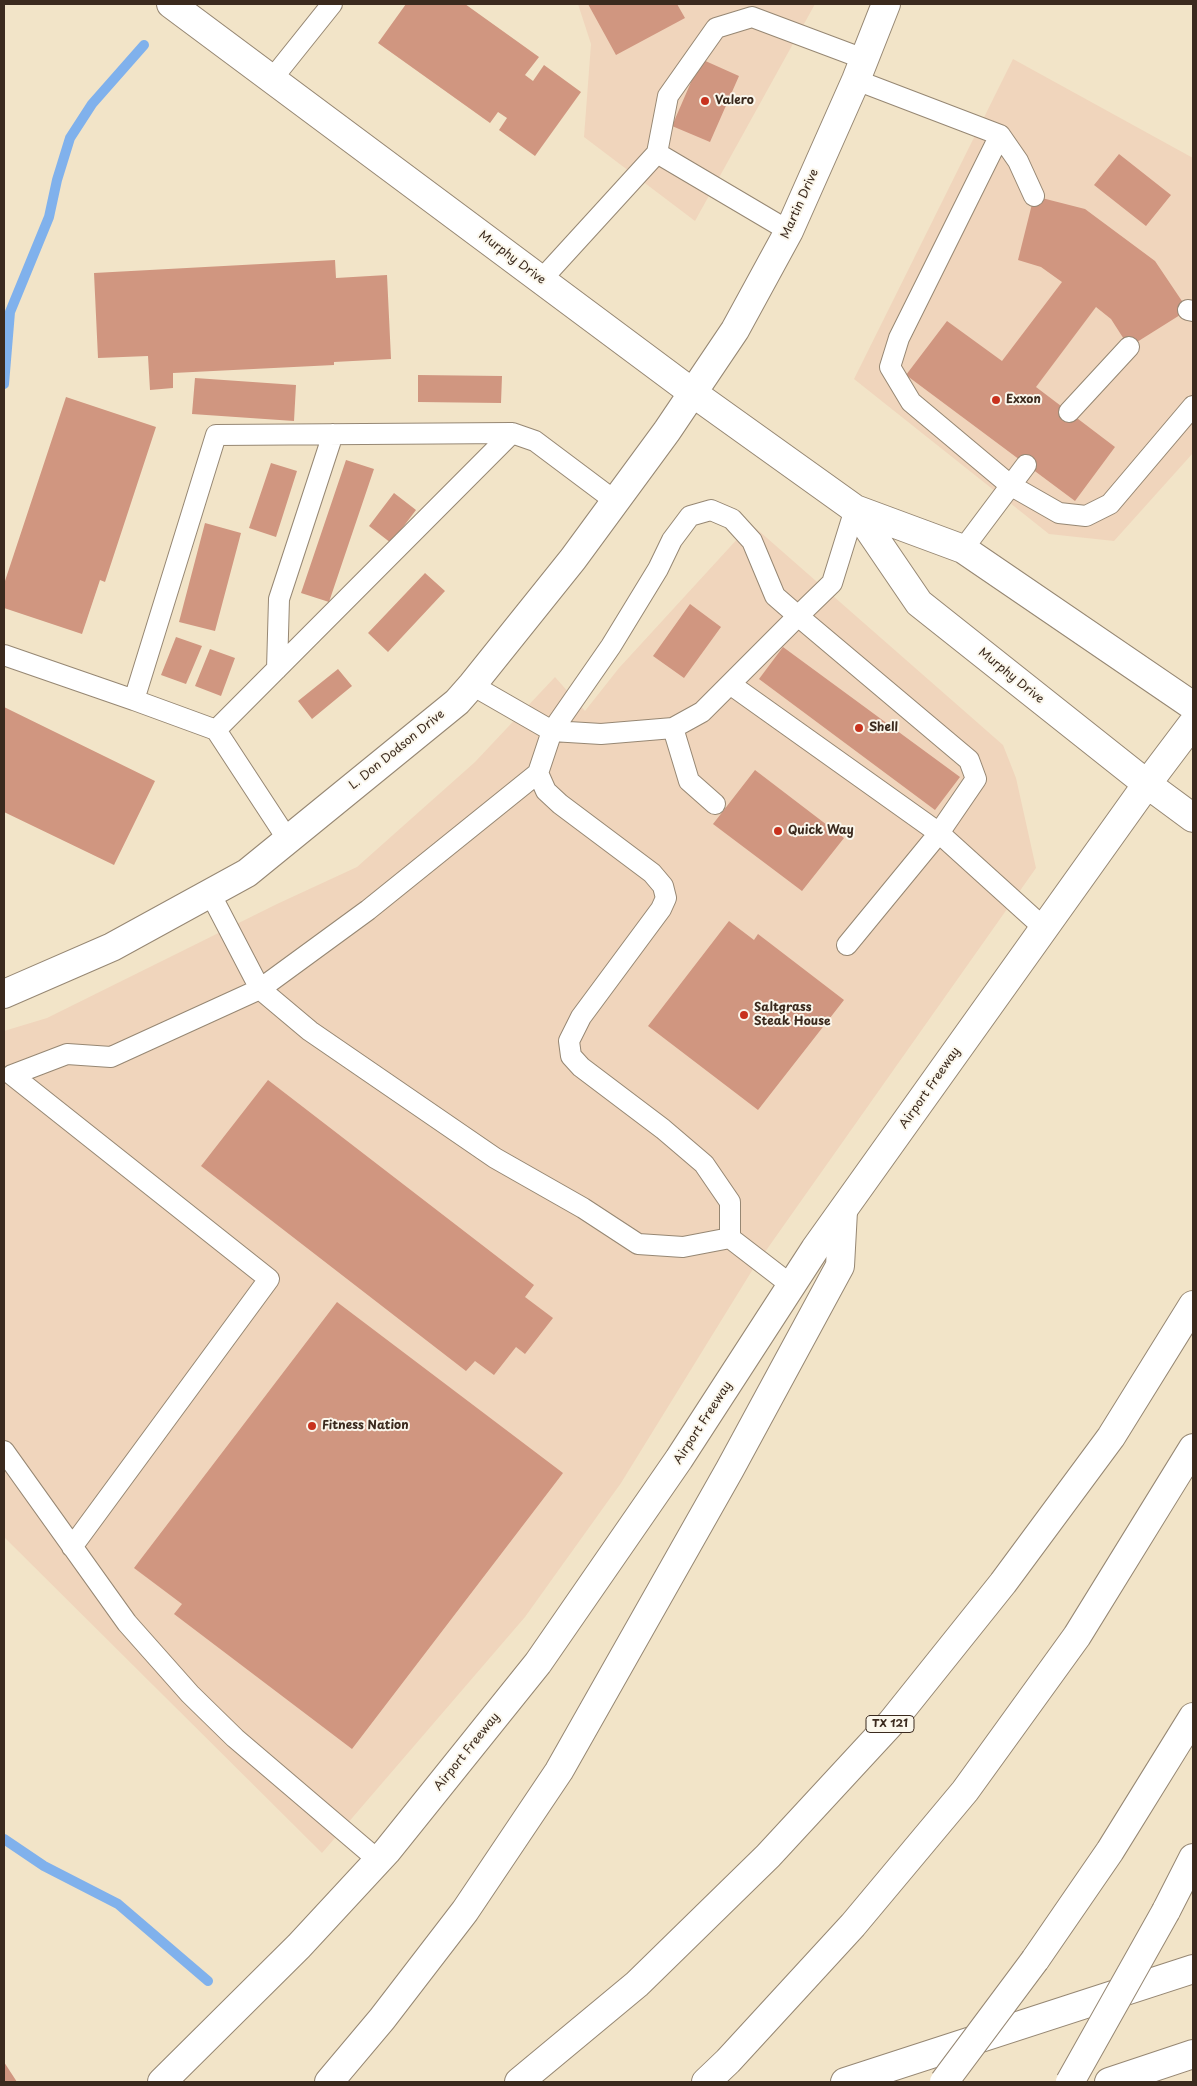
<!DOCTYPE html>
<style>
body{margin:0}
#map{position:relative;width:1197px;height:2086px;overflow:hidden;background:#f2e4c8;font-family:"Playpen Sans",sans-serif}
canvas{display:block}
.frame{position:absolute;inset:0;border:5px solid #3b2a1e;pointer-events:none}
</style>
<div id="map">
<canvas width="1197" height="2086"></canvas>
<div class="frame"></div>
</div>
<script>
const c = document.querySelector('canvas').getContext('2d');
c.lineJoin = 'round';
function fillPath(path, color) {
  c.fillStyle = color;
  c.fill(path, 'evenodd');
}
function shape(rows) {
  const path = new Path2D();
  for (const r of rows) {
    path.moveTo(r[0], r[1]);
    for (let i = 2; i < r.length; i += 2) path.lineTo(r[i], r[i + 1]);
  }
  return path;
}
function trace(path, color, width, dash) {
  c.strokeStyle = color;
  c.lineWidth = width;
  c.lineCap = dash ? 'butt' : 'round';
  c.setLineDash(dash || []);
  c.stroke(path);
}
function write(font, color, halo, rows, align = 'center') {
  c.font = font + ' "Playpen Sans",sans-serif';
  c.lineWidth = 4;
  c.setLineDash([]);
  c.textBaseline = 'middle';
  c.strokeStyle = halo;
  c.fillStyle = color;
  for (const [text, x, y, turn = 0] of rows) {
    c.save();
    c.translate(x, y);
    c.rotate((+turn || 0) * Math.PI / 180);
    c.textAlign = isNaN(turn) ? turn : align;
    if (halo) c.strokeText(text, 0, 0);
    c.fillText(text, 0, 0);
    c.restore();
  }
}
fillPath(shape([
 [578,4,815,4,695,221,584,137,591,44],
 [1013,59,1193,158,1193,453,1114,541,1049,534,854,379],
 [751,524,1003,745,1016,778,1036,868,753,1269,621,1483,525,1617,322,1853,4,1537,4,1031,47,1018,277,904,357,867,475,762,555,677,585,711,619,668]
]), '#f0d5bc');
trace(shape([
 [4,384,10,312,49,217,57,180,70,138,92,104,144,45],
 [4,1839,44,1866,118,1904,208,1981]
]), '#80b1ec', 10);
fillPath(shape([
 [406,4,465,4,539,57,525,75,533,81,544,65,581,92,535,156,499,130,507,118,498,112,490,123,378,43],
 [588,4,677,4,685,18,616,55],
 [701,59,739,76,710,142,672,126],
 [1119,154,1171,195,1146,226,1094,185],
 [1034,196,1085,209,1155,261,1188,310,1129,347,1111,319,1096,307,1036,387,1115,447,1075,501,906,375,947,321,1002,361,1062,282,1041,267,1018,260],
 [335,260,336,278,387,275,391,359,334,362,334,365,173,373,173,388,150,390,148,356,98,358,94,273],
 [418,375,502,376,501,403,418,402],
 [195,378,296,385,294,421,192,414],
 [66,397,156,427,105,582,100,580,82,634,4,608,4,584],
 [346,460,374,469,329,602,301,593],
 [271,463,297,471,276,537,249,528],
 [394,493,416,510,391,543,369,526],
 [205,523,241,533,215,631,179,622],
 [425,573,445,591,388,652,368,633],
 [690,604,721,627,684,678,653,656],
 [176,637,202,646,186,684,161,675],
 [783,647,960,777,935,810,759,679],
 [210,649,235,658,221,696,195,686],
 [338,669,352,686,312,719,298,701],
 [4,707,155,781,114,865,4,812],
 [755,770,844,838,802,891,713,824],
 [729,921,754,940,758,934,844,1000,758,1110,648,1026],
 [268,1080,534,1285,525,1297,553,1318,525,1354,516,1347,494,1375,475,1361,466,1371,201,1166],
 [337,1302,563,1473,352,1749,174,1614,182,1604,134,1568],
 [4,2062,17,2082,4,2082]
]), '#d09680');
const lane = shape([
 [272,79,332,4],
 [856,80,1000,135,1018,161,1034,196],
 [1000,135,899,338,890,367,911,402,1010,485,1059,513,1086,516,1110,504,1193,406],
 [657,153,789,231],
 [541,280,657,153,668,96,716,28,752,17,864,59],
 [1188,310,1193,311],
 [1069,412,1129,347],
 [855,509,832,583,798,616,702,712,673,728,601,734,552,731,611,646,658,569,672,540,690,516,711,510,732,519,752,541,775,596,798,616,969,760,976,779,939,833,1044,928],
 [963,549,1026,465],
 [4,655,134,700],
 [277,669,279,599,333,434],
 [730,684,939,833,847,945],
 [673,728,689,781,715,804],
 [216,730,134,700,216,435,512,433],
 [538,773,546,791,560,804,652,873,663,886,666,898,661,909,581,1017,569,1041,571,1056,581,1067,663,1129,704,1164,730,1202,730,1238],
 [288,840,216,730,512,433,535,441,615,501],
 [210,893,260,989,368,910,538,773,552,731,472,685],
 [12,1075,67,1054,111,1057,260,989,310,1031,495,1158,583,1208,638,1244,683,1247,730,1238,791,1285],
 [12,1075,269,1279,72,1547],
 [4,1451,127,1623,190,1694,235,1738,378,1860]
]);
const secondary = shape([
 [171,4,693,393,855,509,963,549,1193,706],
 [855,509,919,603,1147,784,1193,818],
 [4,994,112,947,247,873,457,702,472,685,573,559,667,431,735,330,789,231,856,80,886,4],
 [162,2082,299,1946,387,1851,538,1663,679,1459,815,1249,1147,784,1193,723]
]);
const highway = shape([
 [1166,1911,1193,1858],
 [1035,1960,1110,1851,1193,1717],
 [329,2082,382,2019,465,1911,559,1771,730,1469,840,1266,843,1211],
 [519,2082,637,1984,768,1856,891,1723,1003,1583,1111,1437,1193,1305],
 [706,2082,728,2061,853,1925,965,1791,1077,1636,1193,1448],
 [845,2082,1193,1969],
 [1109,2082,1193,2054]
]);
trace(lane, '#968773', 22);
trace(secondary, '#968773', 30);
trace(highway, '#968773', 30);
trace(lane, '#fff', 20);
trace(secondary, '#fff', 28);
trace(highway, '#fff', 28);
const highwayBridge = shape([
 [944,2082,1035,1960],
 [1070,2082,1166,1911]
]);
trace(highwayBridge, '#968773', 30, []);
trace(highwayBridge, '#fff', 28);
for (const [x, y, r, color] of [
 [705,101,5,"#c8321e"],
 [996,400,5,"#c8321e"],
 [859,728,5,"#c8321e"],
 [778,831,5,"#c8321e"],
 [744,1015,5,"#c8321e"],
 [312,1426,5,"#c8321e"]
]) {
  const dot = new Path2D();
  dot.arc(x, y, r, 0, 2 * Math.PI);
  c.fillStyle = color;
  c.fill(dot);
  trace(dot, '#fbf7ec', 2);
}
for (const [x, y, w] of [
 [890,1724,48]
]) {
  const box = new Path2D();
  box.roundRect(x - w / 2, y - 8.5, w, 17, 4);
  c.fillStyle = '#fbf7ec';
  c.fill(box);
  trace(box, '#3b2a1e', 1);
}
write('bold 11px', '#3b2a1e', null, [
 ["TX 121",890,1724]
]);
write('bold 12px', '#3b2a1e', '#fbf7ec', [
 ["Valero",715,101],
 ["Exxon",1006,400],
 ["Shell",869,728],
 ["Quick Way",788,831],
 ["Saltgrass",754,1008],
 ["Steak House",754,1022],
 ["Fitness Nation",322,1426]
], 'left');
write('12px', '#3b2a1e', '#fbf7ec', [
 ["Martin Drive",800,204,-66],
 ["Murphy Drive",512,258,37],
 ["Murphy Drive",1011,676,39],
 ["L. Don Dodson Drive",397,750,-39],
 ["Airport Freeway",930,1088,-55],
 ["Airport Freeway",703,1423,-57],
 ["Airport Freeway",467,1752,-51]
]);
</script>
